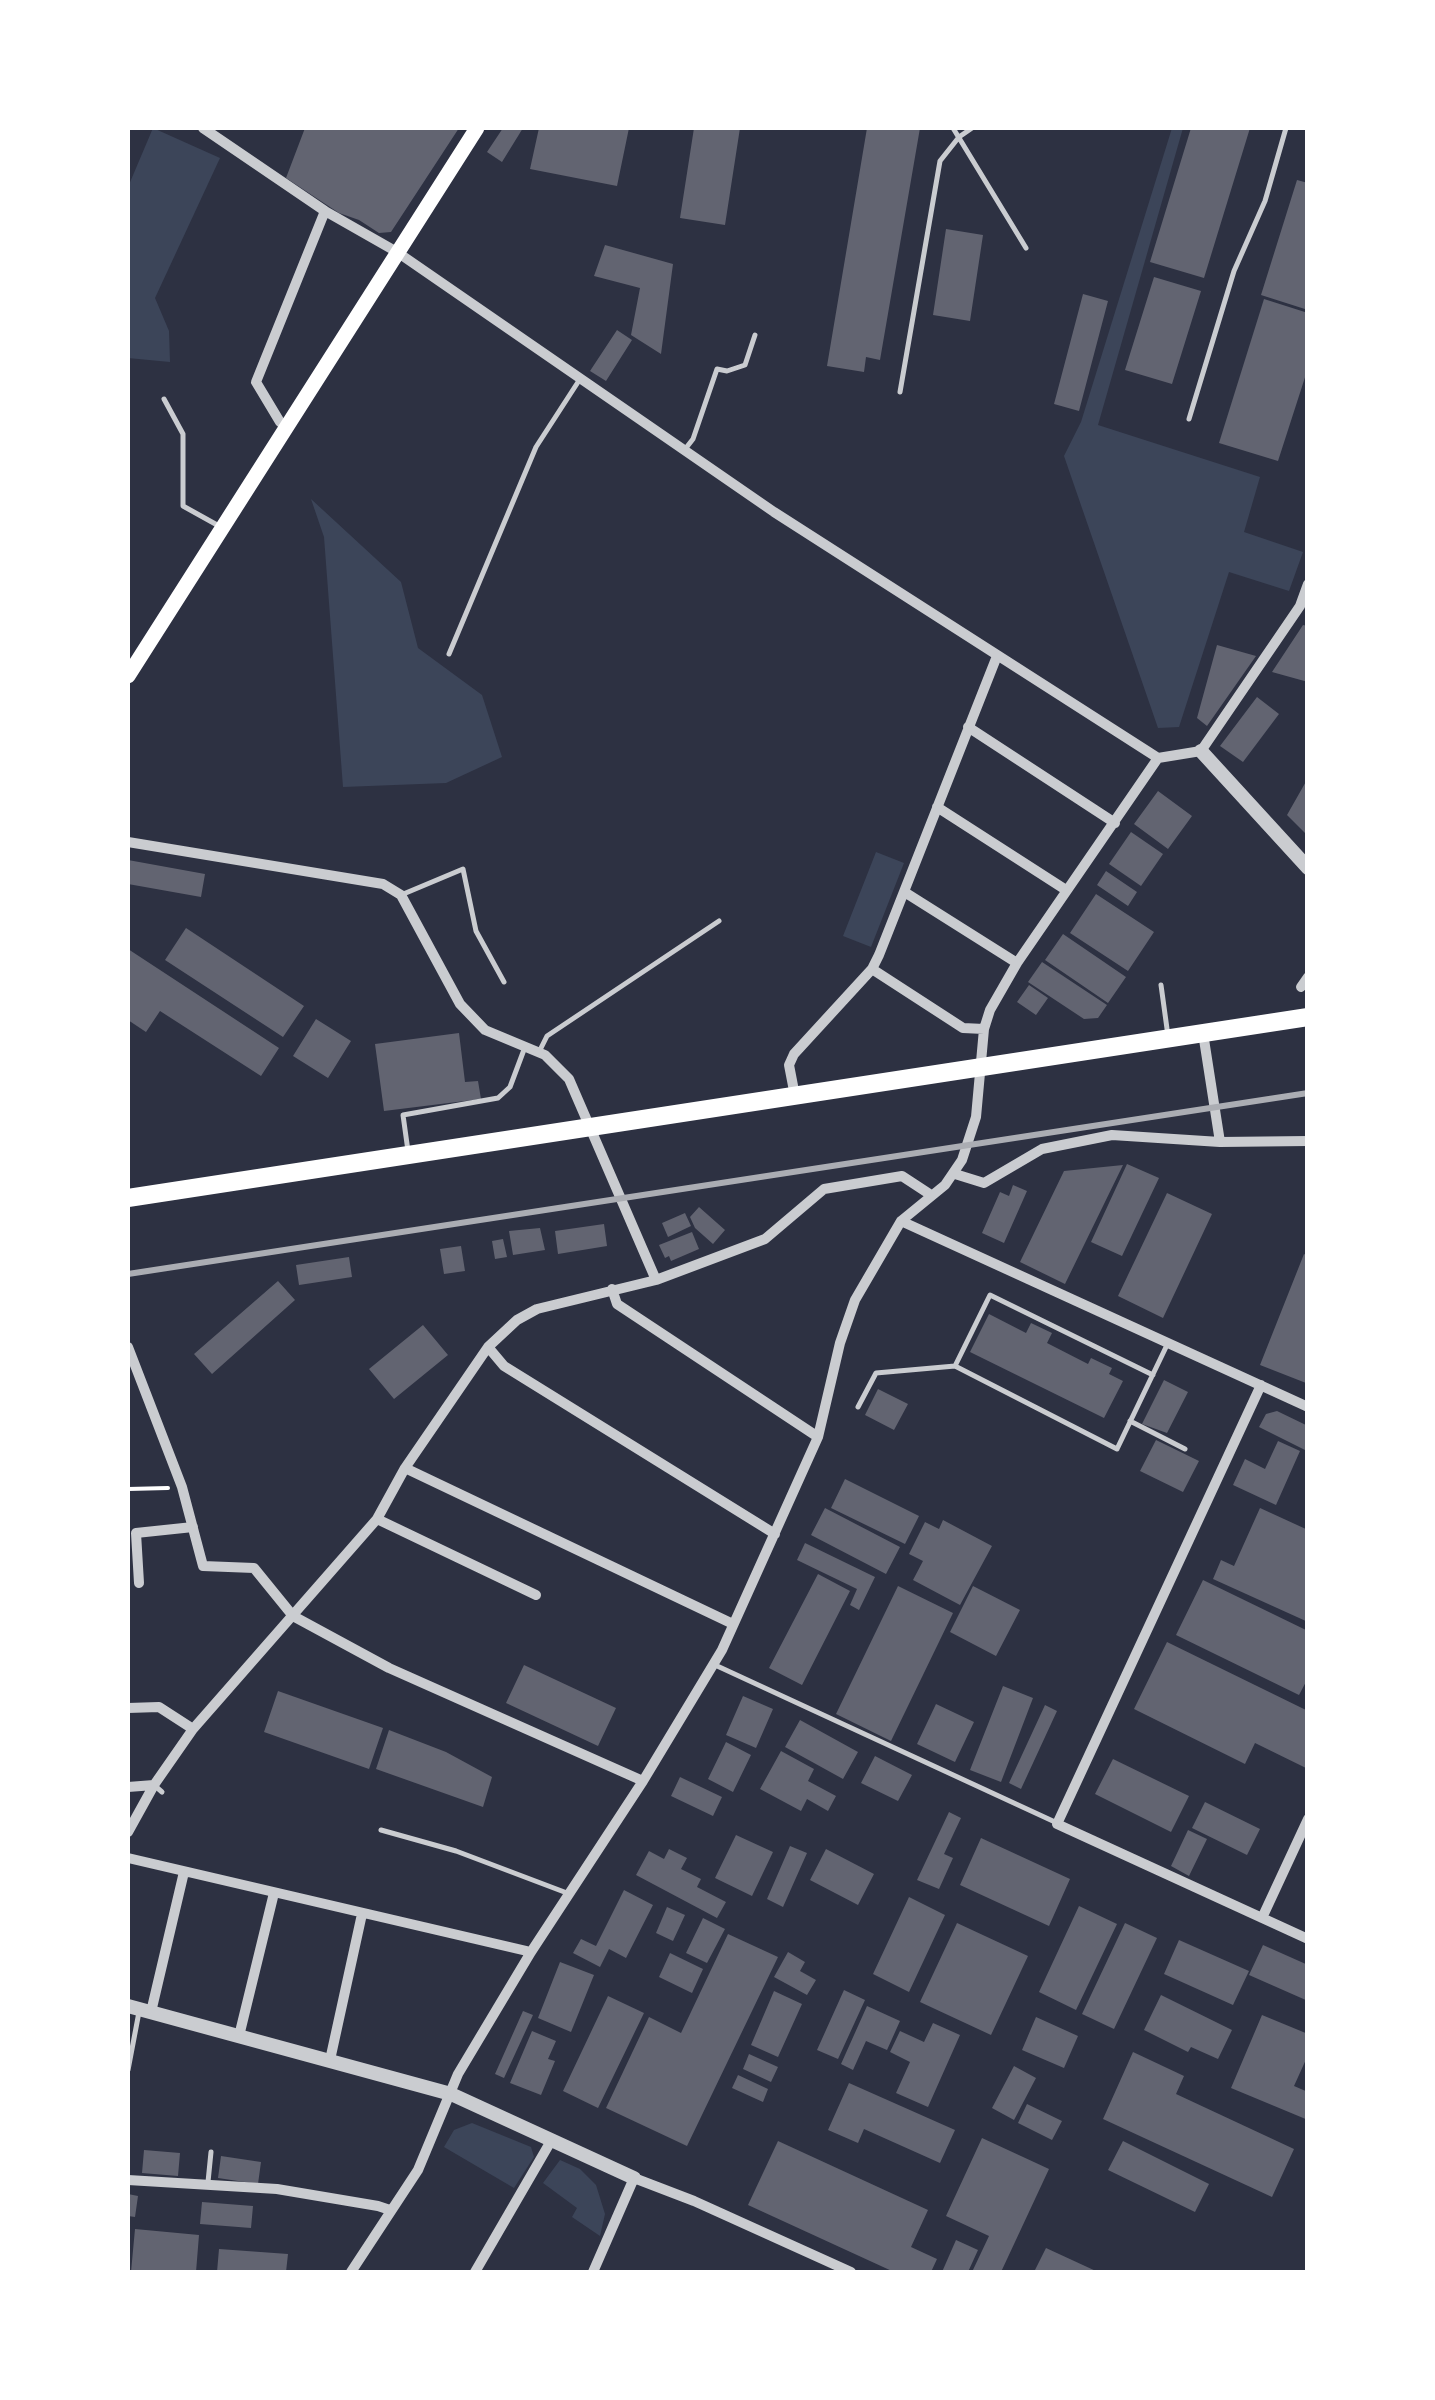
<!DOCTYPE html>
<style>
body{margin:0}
#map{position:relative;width:1435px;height:2400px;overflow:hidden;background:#2d3142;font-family:Karla,sans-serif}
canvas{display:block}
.frame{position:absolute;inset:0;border:130px solid #fff;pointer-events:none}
</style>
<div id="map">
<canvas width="1435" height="2400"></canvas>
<div class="frame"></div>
</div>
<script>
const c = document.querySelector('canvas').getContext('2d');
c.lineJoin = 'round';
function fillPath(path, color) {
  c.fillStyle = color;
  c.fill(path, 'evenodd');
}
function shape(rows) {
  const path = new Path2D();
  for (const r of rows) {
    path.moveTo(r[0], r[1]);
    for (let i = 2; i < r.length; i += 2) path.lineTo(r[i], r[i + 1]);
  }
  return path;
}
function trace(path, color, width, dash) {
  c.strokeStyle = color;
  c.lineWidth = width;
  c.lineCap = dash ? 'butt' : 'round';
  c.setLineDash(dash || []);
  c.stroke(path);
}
fillPath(shape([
 [153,128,220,158,155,298,169,331,170,362,128,358,128,187],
 [1172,128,1183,128,1098,425,1260,477,1244,532,1303,552,1289,591,1229,572,1179,727,1158,728,1064,456,1081,422],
 [311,499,401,582,418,648,482,695,502,757,446,783,343,787,324,537],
 [876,852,904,863,871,947,843,936],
 [472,2123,531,2147,534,2157,514,2188,444,2147,454,2130],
 [560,2160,580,2169,596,2185,605,2214,600,2236,572,2217,577,2208,543,2183]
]), '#3c4559');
fillPath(shape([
 [305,128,459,128,391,232,379,233,359,220,339,213,286,178],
 [503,128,523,128,502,162,487,152],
 [539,128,629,128,617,186,530,169],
 [694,128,740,128,725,225,680,218],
 [867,128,920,128,880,360,866,357,864,372,827,366],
 [1191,128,1250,128,1204,278,1150,262],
 [1297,180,1308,183,1308,310,1261,295],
 [946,229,983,235,970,321,933,315],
 [605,245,673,264,661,354,631,335,640,288,594,276],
 [1154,277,1201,291,1172,384,1125,370],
 [1083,294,1108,301,1079,411,1054,404],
 [1264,299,1308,313,1308,368,1278,461,1219,443],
 [617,330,632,340,606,381,590,371],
 [1303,625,1308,626,1308,682,1272,672],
 [1217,645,1256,656,1207,726,1197,718],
 [1257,697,1279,714,1243,762,1220,746],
 [1308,778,1308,836,1287,815],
 [1158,791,1192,816,1168,849,1134,824],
 [1131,832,1163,854,1141,886,1109,864],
 [128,860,205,874,201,897,128,884],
 [1106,871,1137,892,1128,906,1097,885],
 [1096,894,1154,932,1128,971,1070,933],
 [186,928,304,1006,283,1037,165,960],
 [1063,934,1126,977,1108,1003,1045,960],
 [128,949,279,1048,261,1076,160,1011,146,1032,128,1020],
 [1042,962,1107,1005,1098,1018,1084,1019,1028,982],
 [1029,985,1048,998,1036,1015,1017,1002],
 [316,1019,351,1041,328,1078,293,1056],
 [459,1033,465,1082,478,1081,481,1099,384,1111,375,1044],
 [1127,1164,1159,1178,1122,1256,1091,1242],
 [1123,1165,1065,1284,1020,1262,1064,1171],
 [1013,1185,1027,1191,1004,1243,982,1233,1000,1192,1009,1196],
 [1167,1193,1212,1214,1163,1318,1118,1296],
 [699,1207,725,1230,713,1244,695,1228,690,1217],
 [685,1213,691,1226,668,1237,662,1223],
 [604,1224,607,1246,558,1254,555,1231],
 [540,1228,545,1250,513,1255,509,1231],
 [692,1232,699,1249,671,1261,669,1256,665,1258,659,1245],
 [503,1239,507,1257,495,1259,492,1241],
 [461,1246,465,1271,444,1274,440,1249],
 [1304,1254,1308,1256,1306,1383,1260,1365],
 [349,1257,352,1277,299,1285,296,1265],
 [278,1281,295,1300,212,1374,194,1354],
 [989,1314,1026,1333,1031,1323,1052,1333,1047,1343,1088,1364,1091,1358,1112,1368,1109,1374,1123,1381,1104,1418,970,1352],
 [423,1325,448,1355,394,1399,369,1369],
 [1164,1380,1188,1392,1167,1433,1142,1424],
 [878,1389,908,1404,894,1430,865,1415],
 [1277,1411,1308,1426,1305,1450,1259,1427,1266,1414],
 [1156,1440,1199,1461,1183,1492,1140,1471],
 [1278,1441,1300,1451,1276,1505,1233,1485,1245,1459,1265,1469],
 [845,1479,919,1516,905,1544,831,1508],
 [825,1508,900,1547,886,1574,811,1535],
 [1260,1508,1308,1530,1308,1622,1213,1579,1221,1560,1234,1566],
 [943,1520,992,1546,960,1605,913,1580,923,1561,909,1554,925,1522,939,1529],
 [805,1543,875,1577,859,1610,850,1605,857,1589,797,1560],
 [818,1574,850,1591,802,1685,769,1668],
 [1203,1580,1308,1631,1308,1678,1299,1695,1176,1635],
 [898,1586,953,1613,891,1741,836,1714],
 [973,1586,1020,1610,996,1656,950,1632],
 [1167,1642,1308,1711,1308,1769,1255,1743,1245,1764,1134,1709],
 [524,1665,616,1708,598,1746,506,1703],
 [1003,1686,1033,1698,1001,1782,970,1770],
 [278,1691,383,1728,369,1769,264,1732],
 [743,1696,773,1709,756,1748,726,1735],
 [936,1704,974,1722,955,1762,917,1744],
 [1045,1705,1057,1711,1021,1789,1009,1783],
 [800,1720,858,1752,843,1779,785,1747],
 [389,1730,446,1752,492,1777,483,1807,376,1769],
 [726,1742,751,1755,733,1792,708,1779],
 [781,1751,814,1769,808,1781,836,1796,828,1811,807,1799,801,1811,760,1789],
 [875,1756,912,1775,898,1801,861,1783],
 [1113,1759,1189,1796,1171,1832,1095,1794],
 [680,1777,722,1797,713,1816,671,1796],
 [1205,1802,1260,1829,1247,1855,1192,1828],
 [949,1812,961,1818,944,1854,953,1858,939,1889,917,1880],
 [1188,1830,1207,1839,1189,1876,1171,1866],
 [736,1835,773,1852,752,1896,715,1878],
 [981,1838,1070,1879,1049,1926,960,1885],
 [790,1846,807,1853,783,1907,767,1899],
 [669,1849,687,1858,681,1869,701,1879,697,1887,726,1902,717,1918,636,1875,649,1851,664,1859],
 [826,1849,874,1874,858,1905,810,1880],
 [624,1890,653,1905,626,1958,609,1949,600,1967,573,1953,581,1939,596,1946],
 [909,1897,945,1915,909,1992,873,1974],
 [1079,1906,1117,1924,1076,2010,1039,1992],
 [667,1907,685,1915,673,1941,656,1933],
 [703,1918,725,1929,707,1963,686,1953],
 [957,1923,1028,1956,991,2035,920,2002],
 [1125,1923,1157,1938,1114,2029,1082,2014],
 [728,1934,778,1957,687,2146,606,2108,649,2017,681,2033],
 [1179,1940,1249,1971,1233,2005,1164,1974],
 [1263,1945,1308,1965,1308,2001,1249,1975],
 [788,1952,805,1962,800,1971,816,1980,807,1995,774,1977],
 [670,1953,703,1969,692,1993,659,1977],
 [560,1962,594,1975,571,2032,538,2018],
 [844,1990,865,2000,838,2059,817,2050],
 [774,1991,802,2004,778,2057,751,2045],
 [1161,1995,1232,2030,1218,2059,1191,2047,1188,2052,1144,2030],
 [608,1996,644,2013,598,2108,563,2091],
 [867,2006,900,2021,887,2050,866,2041,853,2070,841,2064],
 [523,2011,533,2015,504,2078,495,2074],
 [1262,2015,1308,2034,1308,2055,1294,2086,1308,2092,1308,2120,1231,2088],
 [1036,2017,1078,2036,1064,2068,1022,2050],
 [933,2023,960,2035,928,2107,896,2093,910,2062,890,2052,900,2031,924,2042],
 [532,2031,556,2041,548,2059,555,2061,541,2095,510,2083],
 [1133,2052,1184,2076,1176,2094,1294,2149,1272,2197,1103,2119],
 [749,2054,778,2067,771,2082,743,2069],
 [1014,2066,1036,2078,1014,2120,992,2108],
 [738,2075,768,2089,763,2102,732,2088],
 [849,2083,955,2130,940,2163,864,2129,858,2143,828,2130],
 [1027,2104,1062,2121,1052,2140,1018,2123],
 [982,2138,1049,2169,1001,2272,972,2272,989,2236,946,2216],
 [778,2141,928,2210,911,2247,937,2259,931,2272,894,2272,748,2205],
 [1123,2141,1209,2184,1195,2212,1108,2170],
 [144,2150,180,2153,178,2176,142,2173],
 [221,2156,261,2162,258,2184,218,2178],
 [128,2194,138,2196,135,2217,128,2216],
 [202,2202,253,2206,251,2228,200,2224],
 [135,2229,199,2235,196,2272,131,2272],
 [956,2240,978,2250,968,2272,942,2272],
 [1046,2248,1098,2272,1034,2272],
 [219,2249,288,2254,286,2272,217,2272]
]), '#626471');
trace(shape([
 [128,1489,168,1488]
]), '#fff', 4);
trace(shape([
 [953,128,1026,248],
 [900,392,940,161,959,137,972,128],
 [164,399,183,434,183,506,219,526],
 [1189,419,1234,271,1265,201,1286,128],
 [686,448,693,439,717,369,727,371,745,365,755,335],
 [449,654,536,447,580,379],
 [401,895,463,869,476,931,504,982],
 [1161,985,1168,1036],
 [540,1050,547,1036,719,921],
 [408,1151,403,1115,498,1098,510,1087,525,1047],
 [955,1366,990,1295,1153,1375],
 [858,1407,876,1373,955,1366,1117,1449,1167,1345],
 [1130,1421,1185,1449],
 [715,1665,1055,1822],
 [154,1785,162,1792],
 [381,1830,456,1851,567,1893],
 [128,2070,139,2012],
 [208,2182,211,2152]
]), '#caccd0', 5);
trace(shape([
 [203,128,325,211,397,252,774,512,1158,758],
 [287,427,280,422,256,382,325,211],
 [968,727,1115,823],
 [937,807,1066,890],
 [128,842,383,884,401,895,460,1004,485,1030,545,1055,569,1079,656,1280],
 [906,893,1017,963],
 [872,969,963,1028,984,1029],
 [1301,987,1308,977],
 [1203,1033,1220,1142],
 [795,1096,789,1065,794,1054,872,969,879,955,997,656],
 [955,1174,984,1183,1042,1149,1112,1135,1220,1142,1308,1141],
 [901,1221,1308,1407],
 [612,1289,617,1304,818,1437],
 [128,1347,182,1487,203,1566,254,1568,293,1616,389,1668,643,1781],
 [488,1347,504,1366,775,1534],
 [1261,1385,1057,1824,1308,1939],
 [405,1468,733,1624],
 [377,1519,536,1595],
 [139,1583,136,1533,193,1527],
 [128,1708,159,1707,193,1729],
 [128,1787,154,1785],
 [128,1832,154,1785,193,1729,377,1519,405,1468,488,1347,517,1320,537,1309,656,1280,765,1239,824,1189,902,1176,931,1195],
 [128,1858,531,1952],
 [1262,1918,1308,1819],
 [151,2012,184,1872],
 [239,2036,274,1893],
 [330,2060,362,1914],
 [128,2180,277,2189,378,2206,390,2210],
 [351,2272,418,2170,458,2074,531,1952,643,1781,722,1650,818,1437,840,1343,855,1300,901,1221,945,1185,962,1160,976,1117,984,1029,990,1010,1017,963,1158,758,1201,751,1300,606,1308,584],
 [475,2272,551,2141],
 [593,2272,634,2178,694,2201,851,2272]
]), '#caccd0', 10);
trace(shape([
 [1201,751,1308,868],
 [128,2006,451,2094,634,2178]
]), '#caccd0', 14);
trace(shape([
 [128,676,477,128]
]), '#fff', 15);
trace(shape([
 [128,1198,1308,1017]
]), '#fff', 18);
trace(shape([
 [128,1274,1308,1093]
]), '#abadb3', 6);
</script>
